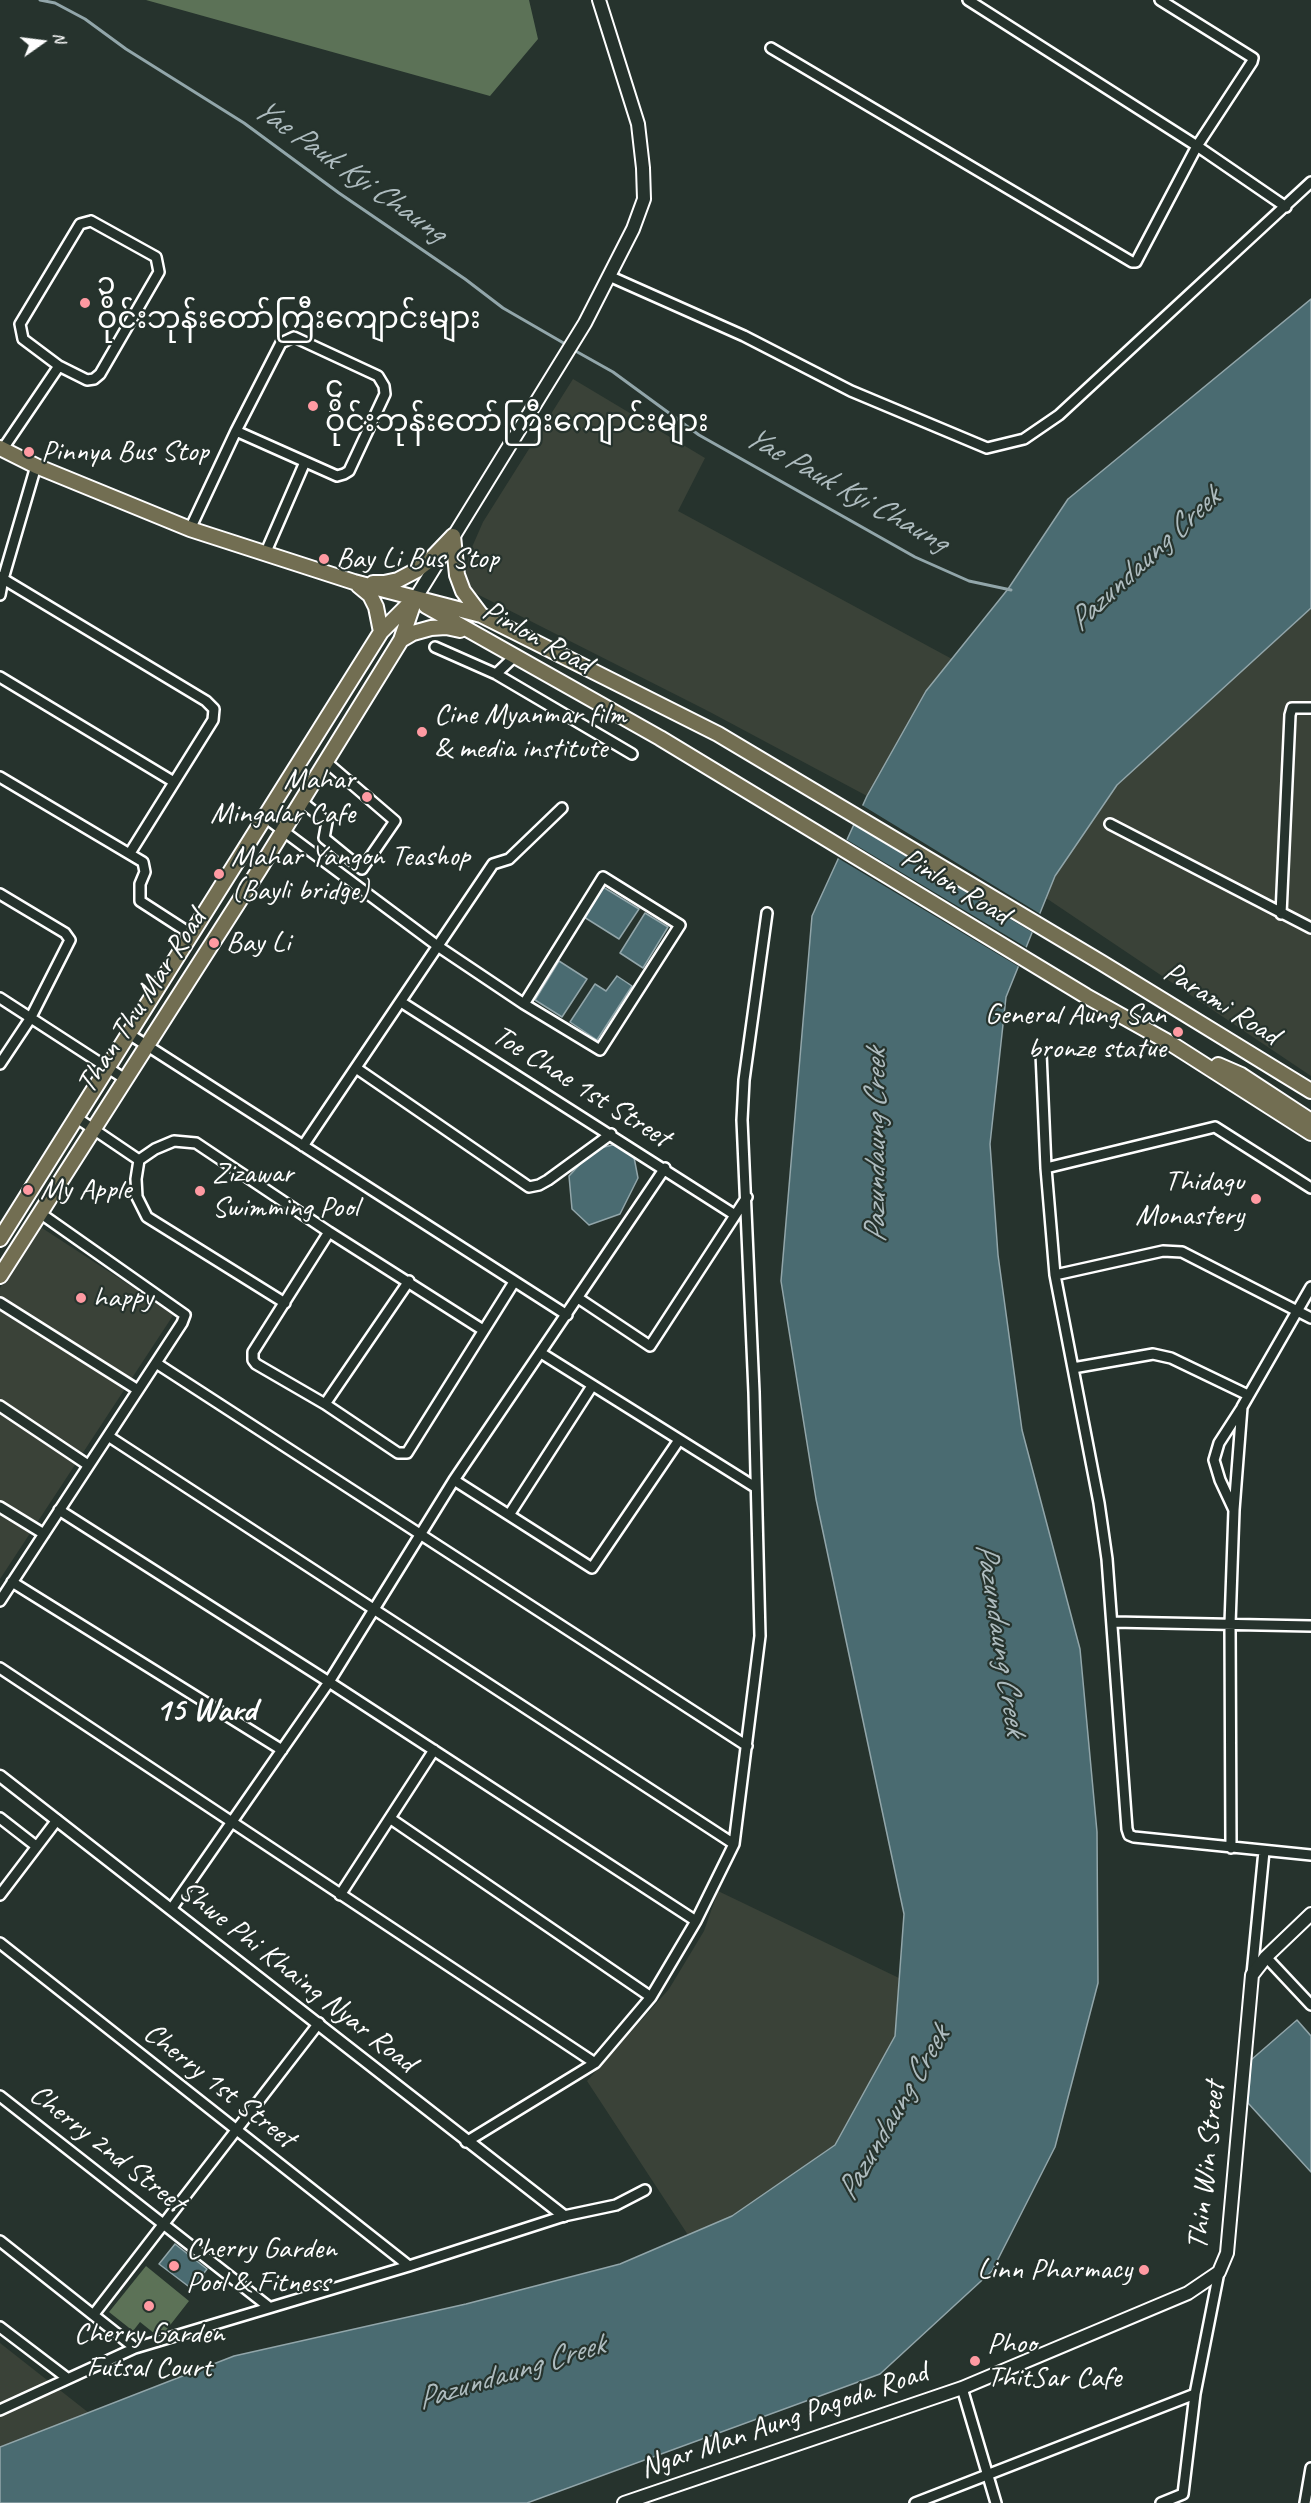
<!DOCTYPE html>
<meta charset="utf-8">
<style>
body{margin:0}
#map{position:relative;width:1311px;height:2503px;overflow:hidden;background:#26332d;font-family:Caveat,sans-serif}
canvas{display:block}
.north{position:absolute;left:12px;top:12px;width:60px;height:60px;-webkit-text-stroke:4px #26332d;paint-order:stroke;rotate:76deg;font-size:16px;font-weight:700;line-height:24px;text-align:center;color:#fff}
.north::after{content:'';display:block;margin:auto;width:21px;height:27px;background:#fff;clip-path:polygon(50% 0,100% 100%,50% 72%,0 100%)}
</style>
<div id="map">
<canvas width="1311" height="2503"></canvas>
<div class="north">N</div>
</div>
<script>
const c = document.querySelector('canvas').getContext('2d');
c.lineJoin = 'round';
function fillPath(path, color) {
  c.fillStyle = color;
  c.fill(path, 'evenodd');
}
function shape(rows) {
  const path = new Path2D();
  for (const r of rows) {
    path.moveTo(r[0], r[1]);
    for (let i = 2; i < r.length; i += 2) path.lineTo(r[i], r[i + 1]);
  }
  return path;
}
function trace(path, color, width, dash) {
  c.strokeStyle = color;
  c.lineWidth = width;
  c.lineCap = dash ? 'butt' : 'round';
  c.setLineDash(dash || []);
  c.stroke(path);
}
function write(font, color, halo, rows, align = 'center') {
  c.font = font + ' Caveat,"Noto Sans Myanmar",sans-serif';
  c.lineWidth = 4.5;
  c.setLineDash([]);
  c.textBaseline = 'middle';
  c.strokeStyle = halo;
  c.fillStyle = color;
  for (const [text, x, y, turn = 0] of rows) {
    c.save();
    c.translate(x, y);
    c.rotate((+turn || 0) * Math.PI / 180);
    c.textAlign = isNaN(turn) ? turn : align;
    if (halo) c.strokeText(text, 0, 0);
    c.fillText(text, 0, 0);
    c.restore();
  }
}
fillPath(shape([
 [573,379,705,458,678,511,952,659,926,691,867,796,708,711,475,593,465,578,469,554,483,522],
 [1311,608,1311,1076,1046,898,1055,876,1117,785],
 [39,1226,174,1314,0,1579,0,1288],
 [718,1891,899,1978,895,2036,835,2146,732,2216,688,2235,587,2081,669,1989,704,1931],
 [0,2343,89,2413,0,2447]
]), '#3a4238');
fillPath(shape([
 [146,0,529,0,538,39,490,96],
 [146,2266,189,2301,160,2338,140,2322,133,2331,109,2312]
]), '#5c7257');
const water = shape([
 [1311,299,1311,608,1117,785,1055,876,1006,997,990,1144,998,1255,1022,1430,1080,1649,1097,1832,1098,1983,1055,2147,992,2271,880,2374,527,2503,0,2503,0,2447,234,2356,466,2304,620,2264,732,2216,835,2145,895,2036,904,1914,816,1499,781,1281,812,916,867,796,926,691,1008,589,1068,499,1311,299],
 [603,887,639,909,619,939,584,917,603,887],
 [645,913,668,927,643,968,620,953,645,913],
 [559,961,587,979,562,1017,535,1000,559,961],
 [617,976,632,986,597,1040,570,1022,595,984,606,991,617,976],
 [620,1143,633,1152,638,1178,620,1214,589,1225,572,1209,569,1176,593,1150,620,1143],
 [1297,2020,1311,2036,1311,2172,1248,2103,1251,2060,1297,2020],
 [175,2244,207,2269,192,2289,159,2264,175,2244]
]);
fillPath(water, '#4a6b71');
trace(water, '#92a6aa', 1.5);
fillPath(shape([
 [860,804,1042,915,1035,934,851,823],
 [844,838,1029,949,1021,968,836,857]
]), '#26332d');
trace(shape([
 [40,0,55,3,85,19,126,49,244,123,339,193,465,279,503,308,567,345],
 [572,349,613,372,699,435,915,557,969,581,1011,590]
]), '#92a6aa', 3);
const minor = shape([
 [968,0,1197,146,1286,207],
 [771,48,1132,262,1136,262,1197,146,1252,62,1253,58,1160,0],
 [91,221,156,257,159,272,100,374,94,379,87,380,59,366,23,339,20,324,80,224,91,221],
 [609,276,744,336,851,391,987,448,1024,439,1059,415,1311,182],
 [2,450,59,366],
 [190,529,236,431,281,343,294,337,378,376,384,386,385,394,349,471,344,474,337,476,236,431],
 [265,554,305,462],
 [0,577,206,701,214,709,213,720,130,853],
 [0,595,3,579,36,466],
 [435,647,496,674,632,754],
 [496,674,516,655],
 [0,677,174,782],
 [0,777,143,862,145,872,140,884,140,901,191,934],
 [301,801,327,822,324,838,362,869,395,821,325,761],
 [266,818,439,947,524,1004,600,1050,680,925,603,877,524,1004],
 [1110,824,1311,928],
 [0,894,65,933,70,940,30,1019,0,1064],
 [1281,914,1290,715,1292,708,1311,708],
 [0,998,125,1079],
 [401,1002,735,1215],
 [129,1034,567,1315],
 [1041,1053,1046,1168,1055,1275,1099,1503,1107,1559,1127,1829,1129,1835,1134,1837,1311,1855],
 [356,1068,529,1187,539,1185,548,1180,611,1134],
 [77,1118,139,1160],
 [303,1146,493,864,509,859,562,808],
 [1046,1168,1215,1127,1311,1188],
 [329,1232,253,1352,253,1360,256,1364,325,1404,398,1453,407,1453,514,1282],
 [1055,1275,1163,1251,1182,1252,1311,1318],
 [578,1298,650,1346,747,1197],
 [0,1303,138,1390],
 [285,1303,147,1217,137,1197,136,1179,139,1160,155,1149,174,1141,196,1143,329,1232,483,1330],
 [541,1353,755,1487],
 [156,1363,747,1746],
 [1073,1368,1153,1354,1171,1358,1248,1395],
 [325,1404,409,1281],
 [0,1406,88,1465],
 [108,1436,734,1844],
 [454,1480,592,1568,679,1440],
 [0,1507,44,1534],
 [59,1510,329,1682,696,1921],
 [1234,1510,1220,1480,1214,1460,1219,1443,1241,1409],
 [509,1515,592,1386],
 [12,1582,282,1750],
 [0,1601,182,1323,185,1315,40,1213],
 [1113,1622,1311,1626],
 [0,1668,595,2063],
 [0,1818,36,1846],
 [391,1819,651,1997],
 [1231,1848,1230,1624,1234,1510,1242,1407,1311,1287],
 [0,1895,57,1820],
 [340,1895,434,1750],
 [172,1908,329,1682,454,1480,665,1168],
 [0,1943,409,2266],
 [1266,1957,1311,2005],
 [1252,1974,1264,1851],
 [0,2096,269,2307],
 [466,2142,595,2063,651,1997,696,1921,734,1844,760,1636,754,1392,742,1120,744,1080,767,913],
 [0,2241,135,2348],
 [94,2314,319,2023],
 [0,2327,67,2378],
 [962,2388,996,2503],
 [0,2410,135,2348,409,2266,564,2216,616,2205,645,2190],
 [915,2503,1195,2394],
 [1161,2503,1183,2494,1195,2394,1219,2272],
 [1305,2503,1311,2468]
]);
const tertiary = shape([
 [0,1776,564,2216]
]);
const secondary = shape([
 [415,599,585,323,633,229,644,199,643,168,638,124,599,0],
 [624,2503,962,2388,1188,2293,1219,2272,1227,2253,1252,1975,1266,1957,1311,1914]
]);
const primary = shape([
 [0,448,36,466,190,529,354,582,481,615,718,734,1102,963,1311,1091],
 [453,536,457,575,463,591,481,615],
 [373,583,384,583,398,580,417,570,432,558,453,536],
 [358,585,370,595,376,607,381,632],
 [426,606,660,738,1086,996,1170,1043,1311,1133],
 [401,640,413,633,431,628,446,627,460,630],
 [1218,1065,1241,1075,1311,1121],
 [0,1239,381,632,413,600],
 [0,1276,259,870,401,640,415,599]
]);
trace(minor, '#fff', 14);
trace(tertiary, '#fff', 15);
trace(secondary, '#fff', 16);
trace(primary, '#fff', 18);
trace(minor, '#26332d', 9);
trace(tertiary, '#26332d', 10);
trace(secondary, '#26332d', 12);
trace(primary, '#726e52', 14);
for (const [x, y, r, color] of [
 [85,303,6,"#ff9aa2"],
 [313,406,6,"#ff9aa2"],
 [29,452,6,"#ff9aa2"],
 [324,559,6,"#ff9aa2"],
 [422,732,6,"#ff9aa2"],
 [367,797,6,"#ff9aa2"],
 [219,874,6,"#ff9aa2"],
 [214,943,6,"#ff9aa2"],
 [1178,1032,6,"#ff9aa2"],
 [28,1190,6,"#ff9aa2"],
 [200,1191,6,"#ff9aa2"],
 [1256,1199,6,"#ff9aa2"],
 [81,1298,6,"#ff9aa2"],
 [174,2266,6,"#ff9aa2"],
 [1144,2270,6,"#ff9aa2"],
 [149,2306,6,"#ff9aa2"],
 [975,2361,6,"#ff9aa2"]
]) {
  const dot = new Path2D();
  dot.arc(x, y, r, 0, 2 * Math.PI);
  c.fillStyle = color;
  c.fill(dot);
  trace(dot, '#26332d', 2);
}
write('30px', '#fff', '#26332d', [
 ["၃",97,286],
 ["ဝိုင်းဘုန်းတော်ကြီးကျောင်းများ",97,320],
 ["၄",325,389],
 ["ဝိုင်းဘုန်းတော်ကြီးကျောင်းများ",325,423],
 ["Pinnya Bus Stop",41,452],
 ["Bay Li Bus Stop",336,559],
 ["Cine Myanmar film",434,715],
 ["& media institute",434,749],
 ["Mahar",355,780,"right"],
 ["Mingalar Cafe",355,814,"right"],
 ["Mahar Yangon Teashop",231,857],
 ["(Bayli bridge)",231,891],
 ["Bay Li",226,943],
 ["General Aung San",1166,1015,"right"],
 ["bronze statue",1166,1049,"right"],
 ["Zizawar",212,1174],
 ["Swimming Pool",212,1208],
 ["Thidagu",1244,1182,"right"],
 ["Monastery",1244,1216,"right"],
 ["My Apple",40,1190],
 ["happy",93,1298],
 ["Cherry Garden",186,2249],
 ["Pool & Fitness",186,2283],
 ["Linn Pharmacy",1132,2270,"right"],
 ["Cherry Garden",149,2334,"center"],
 ["Futsal Court",149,2368,"center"],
 ["Phoo",987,2344],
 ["ThitSar Cafe",987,2378]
], 'left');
write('30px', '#fff', '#26332d', [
 ["Pinlon Road",537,638,29],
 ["Pinlon Road",955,887,31],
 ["Than Thu Mar Road",142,1002,-57],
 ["Parami Road",1221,1004,32],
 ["Toe Chae 1st Street",581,1087,32],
 ["Shwe Phi Khaing Nyar Road",297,1977,38],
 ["Cherry 1st Street",219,2086,38],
 ["Cherry 2nd Street",107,2149,38],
 ["Thin Win Street",1207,2166,-84],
 ["Ngar Man Aung Pagoda Road",784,2421,-19]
]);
write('italic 32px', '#aebcbf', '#26332d', [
 ["Yae Pauk Kyi Chaung",349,171,35],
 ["Yae Pauk Kyi Chaung",846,490,29],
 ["Pazundaung Creek",1145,560,-43],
 ["Pazundaung Creek",877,1146,-90],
 ["Pazundaung Creek",1000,1639,81],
 ["Pazundaung Creek",894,2114,-60],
 ["Pazundaung Creek",511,2373,-17]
]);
write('bold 33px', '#fff', '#26332d', [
 ["15 Ward",206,1711]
]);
</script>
